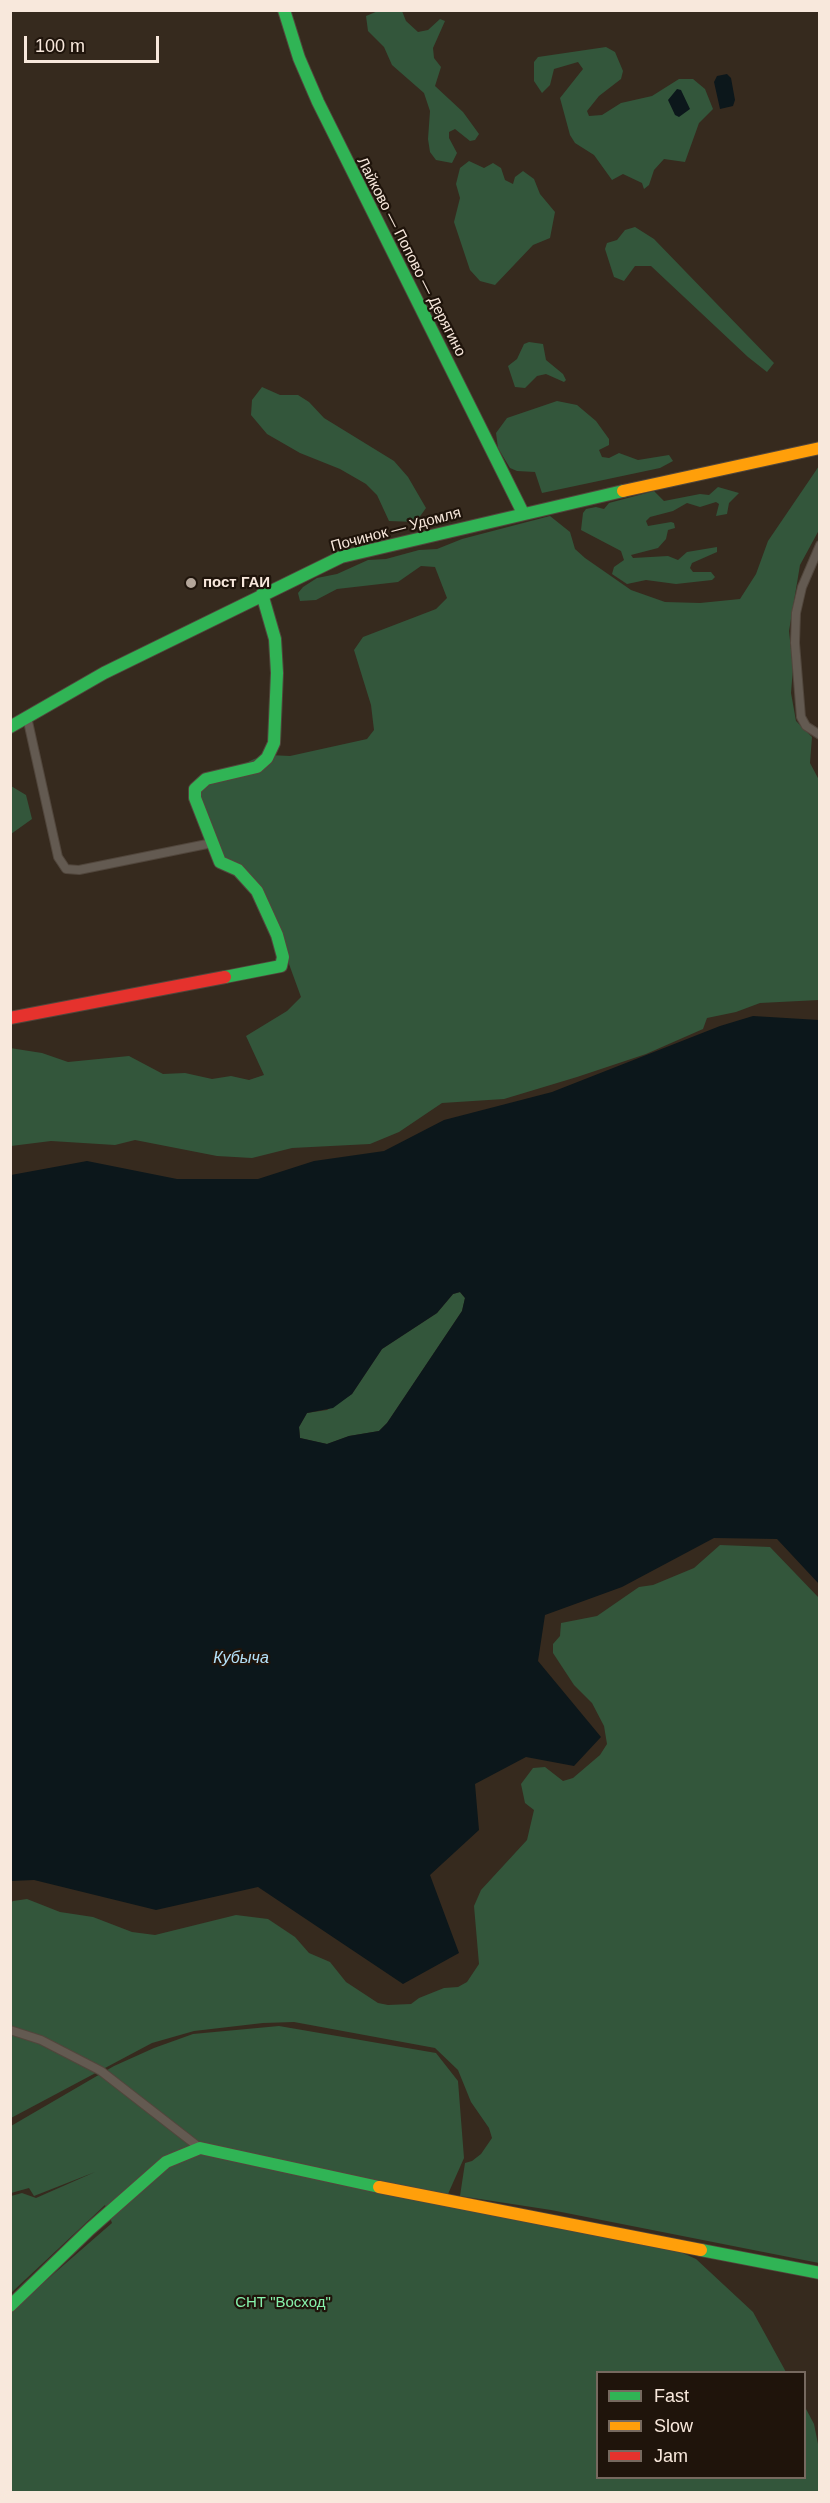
<!DOCTYPE html>
<meta charset="utf-8">
<style>
body{margin:0}
#map{position:relative;width:830px;height:2503px;overflow:hidden;background:#362a1e;font-family:Helvetica,sans-serif}
canvas{display:block}
.frame{position:absolute;inset:0;border:12px solid #f8e8dc;pointer-events:none}
.legend{position:absolute;left:596px;top:2371px;width:210px;height:108px;box-sizing:border-box;background:#1f140b;border:2px solid #76695f;margin:0;padding:8px 10px;list-style:none;font-size:18px;color:#f8e8dc}
.legend li{display:flex;align-items:center;gap:12px;height:30px}
.legend b{width:30px;border:2px solid #76695f}
.scale{position:absolute;left:24px;top:36px;width:135px;height:27px;box-sizing:border-box;border:3px solid #f8e8dc;border-top:0;padding-left:8px;font-size:18px;line-height:21px;white-space:nowrap;color:#f8e8dc;-webkit-text-stroke:4px #1f140b;paint-order:stroke}
</style>
<div id="map">
<canvas width="830" height="2503"></canvas>
<div class="frame"></div>
<ul class="legend">
<li><b style="height:8px;background:#30b455"></b>Fast</li>
<li><b style="height:8px;background:#ff9f0a"></b>Slow</li>
<li><b style="height:8px;background:#e5322d"></b>Jam</li>
</ul>
<div class="scale">100 m</div>
</div>
<script>
const c = document.querySelector('canvas').getContext('2d');
c.lineJoin = 'round';
function fillPath(path, color) {
  c.fillStyle = color;
  c.fill(path, 'evenodd');
}
function shape(rows) {
  const path = new Path2D();
  for (const r of rows) {
    path.moveTo(r[0], r[1]);
    for (let i = 2; i < r.length; i += 2) path.lineTo(r[i], r[i + 1]);
  }
  return path;
}
function trace(path, color, width, dash) {
  c.strokeStyle = color;
  c.lineWidth = width;
  c.lineCap = dash ? 'butt' : 'round';
  c.setLineDash(dash || []);
  c.stroke(path);
}
function write(font, color, halo, rows, align = 'center') {
  c.font = font + ' Helvetica,sans-serif';
  c.lineWidth = 4.5;
  c.setLineDash([]);
  c.textBaseline = 'middle';
  c.strokeStyle = halo;
  c.fillStyle = color;
  for (const [text, x, y, turn = 0] of rows) {
    c.save();
    c.translate(x, y);
    c.rotate((+turn || 0) * Math.PI / 180);
    c.textAlign = isNaN(turn) ? turn : align;
    if (halo) c.strokeText(text, 0, 0);
    c.fillText(text, 0, 0);
    c.restore();
  }
}
fillPath(shape([
 [378,11,402,11,406,21,418,32,428,30,440,19,445,21,433,48,434,58,441,67,435,86,463,112,479,134,475,140,470,141,455,129,449,132,449,138,457,153,452,163,436,160,430,152,428,139,430,111,424,93,392,65,384,47,368,31,366,16],
 [606,47,615,52,623,71,621,79,599,96,587,111,589,116,602,115,621,103,652,96,679,79,693,79,705,89,713,109,699,123,685,162,664,159,654,170,649,185,644,189,642,183,623,174,612,180,594,155,575,143,570,135,560,98,583,69,578,62,554,69,550,85,542,93,534,81,534,62,538,57],
 [469,161,484,168,493,163,501,168,505,180,513,184,515,177,523,171,534,179,540,194,555,212,550,238,533,245,495,285,480,281,470,270,454,222,460,198,456,184,460,168],
 [635,227,654,239,774,363,767,372,748,357,651,266,635,266,624,281,614,277,605,249,607,243,617,240,625,230],
 [529,342,543,344,546,360,563,374,566,380,564,382,546,374,537,376,525,388,515,387,508,366,517,359,524,344],
 [262,387,280,395,298,395,309,402,324,418,394,461,408,477,426,508,416,522,389,521,377,495,366,484,340,469,300,453,267,434,251,415,252,400],
 [557,401,577,405,596,421,609,439,609,445,599,450,602,457,609,458,619,453,638,460,669,455,673,461,660,468,542,493,535,472,517,471,510,468,498,448,496,433,507,418],
 [819,466,819,530,800,565,789,631,793,668,791,693,796,721,812,737,810,763,819,780,819,1000,760,1003,736,1012,707,1018,703,1029,646,1054,577,1077,504,1099,442,1103,399,1132,370,1144,292,1148,252,1158,217,1156,135,1140,115,1145,51,1141,11,1146,10,1048,42,1053,68,1062,129,1056,163,1074,185,1073,212,1079,231,1076,249,1080,264,1075,246,1036,287,1011,301,997,262,890,248,872,217,857,207,829,199,787,254,759,269,755,290,756,367,739,374,730,371,705,354,650,363,637,436,609,447,598,435,567,421,566,398,582,337,589,316,600,300,601,298,593,303,587,317,578,337,574,368,560,386,559,419,550,437,549,462,539,550,516,570,532,575,549,585,558,631,590,665,602,700,603,740,599,756,574,768,541],
 [718,487,739,493,729,503,727,514,716,516,719,504,716,502,700,507,687,503,673,511,650,517,646,521,648,526,671,522,674,523,675,528,668,530,666,539,658,548,631,555,633,558,668,556,678,560,687,552,717,547,717,552,692,563,690,568,693,572,711,572,715,577,712,580,676,584,646,580,627,584,612,574,614,567,624,560,621,551,581,530,583,513,586,509,596,507,604,509,609,503,654,491,664,501,700,494,709,495],
 [11,786,26,795,32,819,11,834],
 [460,1292,465,1298,462,1311,387,1423,379,1431,349,1436,327,1444,300,1438,299,1427,307,1413,327,1410,352,1394,382,1349,437,1313,453,1294],
 [720,1545,770,1547,819,1598,819,2263,551,2210,460,2196,465,2163,472,2161,481,2154,492,2138,489,2128,471,2102,458,2070,435,2048,294,2022,263,2023,194,2031,152,2043,11,2118,10,1903,13,1901,27,1899,60,1912,93,1917,132,1932,155,1935,236,1915,268,1919,295,1937,309,1953,330,1962,346,1982,378,2003,388,2005,411,2004,419,1998,444,1988,458,1987,467,1982,479,1964,474,1906,481,1890,527,1840,534,1810,525,1803,521,1784,533,1768,545,1767,563,1781,573,1778,600,1755,607,1744,604,1726,592,1703,574,1685,553,1653,553,1644,560,1636,561,1623,597,1616,639,1587,653,1585,694,1568],
 [279,2026,436,2053,458,2081,464,2158,444,2203,665,2245,696,2259,753,2312,786,2372,598,2372,598,2478,804,2478,805,2407,814,2424,819,2449,819,2492,11,2492,11,2311,112,2223,105,2205,11,2293,11,2196,22,2193,36,2198,95,2172,34,2196,29,2188,11,2193,11,2126,114,2066,154,2048,193,2034]
]), '#33563b');
fillPath(shape([
 [727,74,731,78,735,100,733,106,720,109,714,82,717,76],
 [677,89,681,90,690,109,679,117,675,115,668,100],
 [753,1016,819,1020,819,1584,777,1539,714,1538,622,1587,545,1615,538,1661,601,1737,574,1766,526,1757,475,1784,479,1830,430,1875,459,1953,403,1984,258,1887,156,1910,34,1880,11,1881,11,1175,87,1161,177,1179,258,1179,314,1161,384,1151,444,1120,552,1092,720,1026],
 [460,1292,465,1298,462,1311,387,1423,379,1431,349,1436,327,1444,300,1438,299,1427,307,1413,333,1408,352,1394,382,1349,437,1313,453,1294]
]), '#0c171b');
const street = shape([
 [820,545,802,587,796,613,795,643,801,717,806,726,820,735],
 [27,717,58,857,66,869,79,870,212,843],
 [10,2030,41,2040,101,2071,200,2148]
]);
const fast = shape([
 [284,10,299,58,318,102,523,513],
 [10,727,104,673,341,557,623,491],
 [225,977,281,966,283,957,277,935,257,891,238,870,220,862,195,798,195,789,206,779,257,767,267,758,274,743,277,673,275,639,262,594],
 [701,2250,820,2273],
 [10,2306,90,2229,166,2162,200,2148,379,2187]
]);
const slow = shape([
 [623,491,820,448],
 [379,2187,701,2250]
]);
const jam = shape([
 [10,1018,225,977]
]);
trace(street, '#51463c', 10);
trace(fast, '#51463c', 14);
trace(slow, '#51463c', 14);
trace(jam, '#51463c', 14);
trace(street, '#635a51', 8);
trace(fast, '#30b455', 12);
trace(slow, '#ff9f0a', 12);
trace(jam, '#e5322d', 12);
for (const [x, y, r, color] of [
 [191,583,6,"#b4a69a"]
]) {
  const dot = new Path2D();
  dot.arc(x, y, r, 0, 2 * Math.PI);
  c.fillStyle = color;
  c.fill(dot);
  trace(dot, '#1f140b', 2);
}
write('15px', '#f8e8dc', '#1f140b', [
 ["Лайково — Попово — Дерягино",411,257,63],
 ["Починок — Удомля",396,530,-15]
]);
write('bold 15px', '#f8e8dc', '#1f140b', [
 ["пост ГАИ",203,583]
], 'left');
write('15px', '#86f2ab', '#1f140b', [
 ["СНТ \"Восход\"",283,2303]
]);
write('italic 16px', '#b4e1f9', '#1f140b', [
 ["Кубыча",241,1659]
]);
</script>
